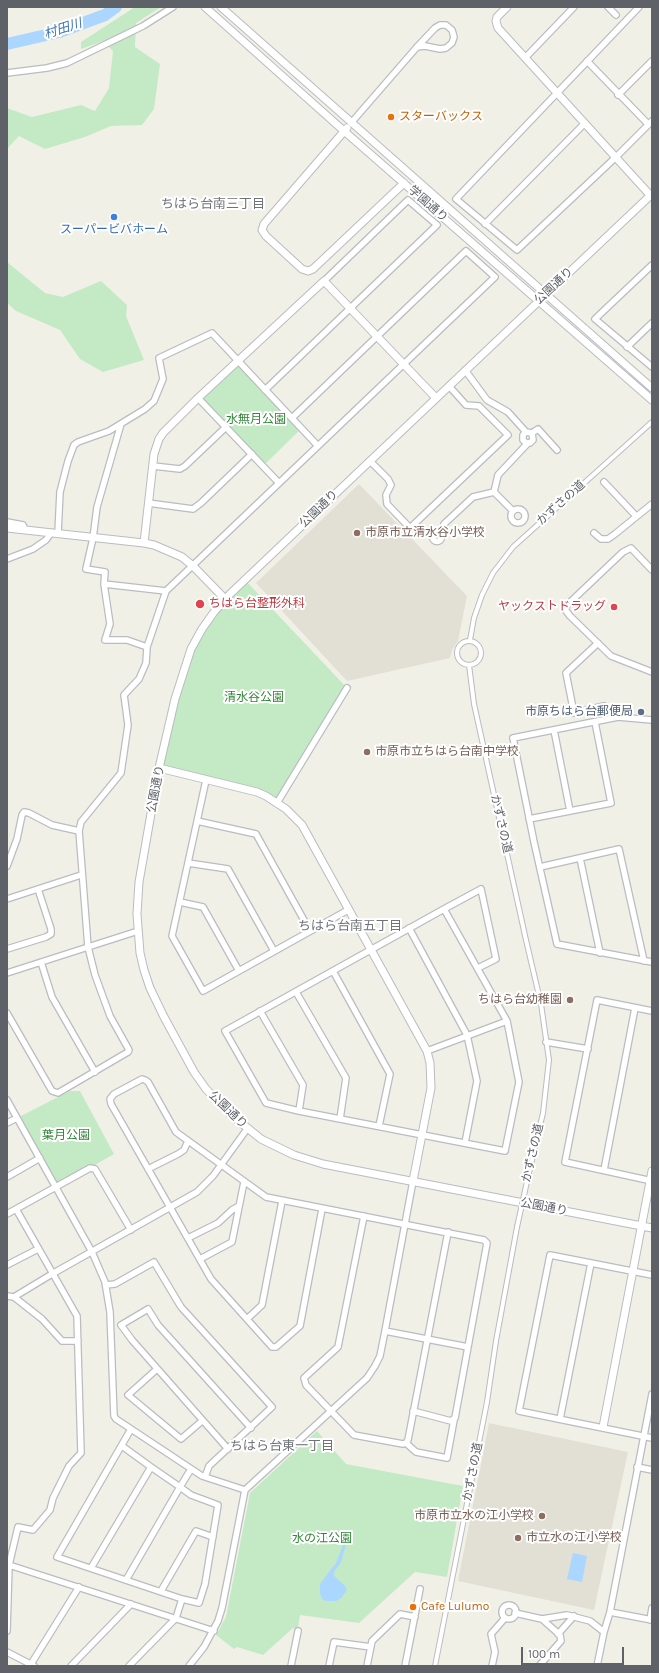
<!DOCTYPE html>
<meta charset="utf-8">
<style>
body{margin:0}
#map{position:relative;width:659px;height:1673px;overflow:hidden;background:#f1f0e7;font-family:Karla,sans-serif}
canvas{display:block}
.frame{position:absolute;inset:0;border:8px solid #5e6268;pointer-events:none}
.scale{position:absolute;left:521px;top:1647px;width:103px;height:18px;box-sizing:border-box;border:2px solid #5e6268;border-top:0;padding-left:5px;font-size:12px;line-height:14px;white-space:nowrap;color:#5e6268;-webkit-text-stroke:3px #fff;paint-order:stroke}
</style>
<div id="map">
<canvas width="659" height="1673"></canvas>
<div class="frame"></div>
<div class="scale">100 m</div>
</div>
<script>
const c = document.querySelector('canvas').getContext('2d');
c.lineJoin = 'round';
function fillPath(path, color) {
  c.fillStyle = color;
  c.fill(path, 'evenodd');
}
function shape(rows) {
  const path = new Path2D();
  for (const r of rows) {
    if (r.length === 3) {
      path.moveTo(r[0] + r[2], r[1]);
      path.arc(r[0], r[1], r[2], 0, 2 * Math.PI);
      continue;
    }
    path.moveTo(r[0], r[1]);
    for (let i = 2; i < r.length; i += 2) path.lineTo(r[i], r[i + 1]);
  }
  return path;
}
function trace(path, color, width, dash) {
  c.strokeStyle = color;
  c.lineWidth = width;
  c.lineCap = dash ? 'butt' : 'round';
  c.setLineDash(dash || []);
  c.stroke(path);
}
function write(font, color, halo, rows, align = 'center') {
  c.font = font + ' Karla,"Noto Sans JP",sans-serif';
  c.lineWidth = 4;
  c.setLineDash([]);
  c.textBaseline = 'middle';
  c.strokeStyle = halo;
  c.fillStyle = color;
  for (const [text, x, y, turn = 0] of rows) {
    c.save();
    c.translate(x, y);
    c.rotate((+turn || 0) * Math.PI / 180);
    c.textAlign = isNaN(turn) ? turn : align;
    if (halo) c.strokeText(text, 0, 0);
    c.fillText(text, 0, 0);
    c.restore();
  }
}
fillPath(shape([
 [359,484,467,596,458,641,452,650,450,658,347,681,256,583],
 [489,1423,628,1452,594,1610,458,1581]
]), '#e2dfd5');
fillPath(shape([
 [135,7,161,7,136,23,135,47,160,64,154,109,142,125,111,126,85,137,45,149,19,136,7,149,7,108,32,117,81,105,95,111,109,88,113,51,103,41,81,49,81,42],
 [7,262,45,293,63,297,101,281,127,305,126,316,144,360,103,372,80,359,60,330,16,311,7,303],
 [237,361,302,428,263,466,198,398],
 [245,580,347,688,277,803,257,792,159,768,175,699,202,629],
 [70,1091,80,1091,114,1154,55,1188,17,1118],
 [317,1431,346,1464,463,1486,447,1577,415,1572,359,1623,300,1615,298,1628,293,1628,263,1655,237,1647,234,1649,216,1635,226,1617,250,1493]
]), '#c3eac4');
fillPath(shape([
 [344,1543,346,1544,341,1562,334,1572,334,1576,345,1586,347,1590,341,1598,336,1601,326,1601,322,1599,320,1593,320,1584,336,1563],
 [573,1553,587,1556,582,1582,567,1579]
]), '#aad6ff');
trace(shape([
 [7,44,59,32,105,15,116,7]
]), '#aad6ff', 12);
const pedestrian = shape([
 [470,640,474,618,482,595,493,573,513,547,652,422],
 [469,653,12],
 [469,665,474,704,526,940,541,1004,549,1060,543,1113,528,1177],
 [435,1666,487,1402,496,1341,517,1227]
]);
const minor = shape([
 [608,7,616,15],
 [639,7,456,199,517,250,615,158,652,121],
 [525,58,574,7],
 [587,61,648,124],
 [7,73,47,68,67,63,143,26,173,7],
 [618,95,652,61],
 [351,123,417,47,435,28,440,25,446,25,452,30,454,37,452,43,446,48,440,49,425,46,417,47],
 [485,224,585,123],
 [652,265,595,319,652,367],
 [627,347,652,323],
 [465,370,487,400,508,412,526,432,532,433,533,440,530,443,526,443,523,440,523,435,526,432],
 [265,390,437,225,408,200,324,281],
 [198,398,279,483],
 [121,424,97,507,93,538,86,569,105,572,104,584,110,624,105,640,127,640,147,647],
 [532,433,538,429,557,450],
 [370,461,388,479,391,485,386,495,387,504,410,528,508,435,479,406,466,405,449,386],
 [153,466,180,469,185,466,226,427],
 [604,482,636,516],
 [494,492,513,511],
 [148,503,193,509,201,503,252,454],
 [518,516,7],
 [7,522,23,525,25,530],
 [437,537,4.5],
 [58,533,60,492,68,461,74,445,78,442,109,431,145,409,154,401,163,379,159,358,212,333,318,446],
 [594,533,601,539,608,539,615,534,652,504],
 [442,535,444,524,473,497,494,492,498,475,528,443],
 [7,559,33,549,46,540,51,533],
 [652,570,631,548,623,552,564,608,570,616,611,656,652,672],
 [104,584,166,591],
 [598,643,566,673,574,713,604,706],
 [652,720,618,717,513,738,534,842,557,944,652,962],
 [554,730,570,811],
 [206,780,172,936,203,991,348,910],
 [277,803,347,688],
 [529,819,611,803,595,722],
 [197,821,256,834,310,931],
 [580,858,600,953],
 [188,863,228,869,274,951],
 [7,866,17,839,22,815,24,812,29,813,52,825,79,831],
 [540,867,619,849,644,961],
 [7,899,81,875],
 [180,902,203,907,239,971],
 [444,909,507,1021,519,1082,505,1151,299,1111,266,1103,225,1031,444,909,481,889,496,959,478,968],
 [409,928,467,1035,477,1081,465,1143],
 [7,949,46,937,51,934,51,929,38,889],
 [41,962,52,997,95,1072],
 [333,971,390,1074,379,1126],
 [7,973,138,931],
 [296,992,346,1078,340,1119],
 [260,1011,303,1085,299,1111],
 [652,1011,597,1000,565,1162,652,1181],
 [7,1013,52,1091,58,1093,128,1052,129,1050,110,1016,95,975,88,947,79,831,81,822,121,773,128,725,124,695,139,679,146,663,147,647,166,591,495,277,466,251,292,418],
 [546,1042,588,1049],
 [427,1051,507,1021],
 [7,1100,92,1252,105,1282,110,1312,114,1416,116,1419,202,1476,245,1490],
 [7,1123,17,1118],
 [148,1169,178,1154,184,1150,188,1141],
 [604,1170,635,1008],
 [7,1177,40,1158],
 [322,1209,300,1326,276,1347,272,1347,211,1279,111,1104,110,1099,114,1094,142,1079,145,1080,148,1082,176,1132,266,1197,484,1240,487,1243,455,1418,451,1421,413,1411],
 [7,1214,90,1168,95,1169,131,1230],
 [364,1216,338,1347,304,1378,306,1385,354,1435,403,1444,406,1443,408,1440,448,1232],
 [188,1238,218,1223,232,1210,239,1206],
 [200,1259,232,1242,244,1182],
 [7,1265,38,1249],
 [652,1275,550,1255,519,1411,652,1438],
 [106,1285,115,1284,154,1262,181,1307,272,1407,209,1466,205,1477],
 [7,1296,14,1297,42,1319,62,1341,78,1341],
 [14,1297,52,1274,197,1192,213,1176,247,1129],
 [247,1319,262,1305,282,1201],
 [385,1331,468,1347],
 [157,1369,128,1395,181,1439,202,1421],
 [560,1419,591,1263],
 [406,1443,416,1452,447,1458,454,1420],
 [228,1449,132,1340,121,1325,148,1309,158,1325,251,1428],
 [637,1467,652,1470],
 [9,1565,214,1631],
 [91,1568,151,1467,122,1446],
 [126,1580,180,1487,151,1467],
 [161,1591,196,1531,213,1537],
 [182,1599,199,1603,205,1584,218,1505,191,1495,180,1487,191,1469],
 [509,1612,7],
 [610,1612,652,1620],
 [515,1613,542,1619,567,1615,590,1621,604,1632],
 [650,1620,652,1608],
 [7,1631,9,1565,18,1527,33,1530,50,1510,53,1498,69,1466,81,1453,77,1316,16,1209],
 [558,1634,574,1616],
 [7,1652,34,1666],
 [31,1664,79,1587],
 [71,1666,131,1604],
 [129,1666,176,1618,182,1599,57,1557,131,1429],
 [189,1666,204,1647,218,1621,222,1608,245,1490,367,1378,375,1366,380,1356,385,1331,413,1181],
 [291,1666,298,1631],
 [329,1666,334,1642,371,1647],
 [367,1666,372,1641,400,1614,415,1617],
 [405,1666,420,1589],
 [492,1666,495,1652,491,1634,505,1618],
 [539,1666,561,1641,560,1635,542,1619],
 [597,1666,604,1632,610,1612,652,1394]
]);
const tertiary = shape([
 [205,7,344,131,652,400],
 [221,7,652,388],
 [507,7,497,17,496,21,498,28,650,195],
 [347,128,264,224,262,230,266,236,302,269,308,271,313,269,404,183],
 [652,194,370,461,230,594,214,612,202,629,191,649,175,699,159,768,139,882,137,914,140,953,144,970,150,988,164,1017,194,1072,206,1089,229,1113,261,1139,294,1155,323,1164,652,1228],
 [7,528,144,543,154,545,182,557,193,566,225,599],
 [144,543,154,454,159,439,163,433,198,398,324,281,436,398],
 [159,768,257,792,266,796,286,809,302,825,427,1051,430,1063,431,1088,413,1181],
 [603,1427,652,1171]
]);
trace(pedestrian, '#b9bcc1', 6);
trace(minor, '#b9bcc1', 8);
trace(tertiary, '#b9bcc1', 9);
trace(pedestrian, '#fff', 4);
trace(minor, '#fff', 5.5);
trace(tertiary, '#fff', 7);
const pedestrianBridge = shape([
 [517,1227,528,1177]
]);
trace(pedestrianBridge, '#b9bcc1', 6, []);
trace(pedestrianBridge, '#fff', 4);
for (const [x, y, r, color] of [
 [391,117,4,"#e8710a"],
 [114,217,4,"#3f7fe0"],
 [357,533,4,"#8d6e63"],
 [200,604,5,"#e0444e"],
 [614,607,4,"#e0444e"],
 [641,712,4,"#5c6f8a"],
 [367,752,4,"#8d6e63"],
 [570,1000,4,"#8d6e63"],
 [542,1516,4,"#8d6e63"],
 [518,1538,4,"#8d6e63"],
 [413,1607,4,"#e8710a"]
]) {
  const dot = new Path2D();
  dot.arc(x, y, r, 0, 2 * Math.PI);
  c.fillStyle = color;
  c.fill(dot);
  trace(dot, '#fff', 1.5);
}
write('12px', '#c56008', '#fff', [
 ["スターバックス",399,117],
 ["Cafe Lulumo",421,1607]
], 'left');
write('12px', '#5e6268', '#fff', [
 ["学園通り",428,204,41],
 ["公園通り",554,286,-43],
 ["かずさの道",561,503,-42],
 ["公園通り",319,509,-44],
 ["公園通り",156,789,-79],
 ["かずさの道",501,824,77],
 ["公園通り",228,1110,44],
 ["かずさの道",533,1153,-77],
 ["公園通り",544,1207,11],
 ["かずさの道",473,1472,-79]
]);
write('12px', '#366cbe', '#fff', [
 ["スーパービバホーム",114,230]
]);
write('12px', '#308637', '#fff', [
 ["水無月公園",256,420],
 ["清水谷公園",254,698],
 ["葉月公園",66,1136],
 ["水の江公園",322,1539]
]);
write('12px', '#785e54', '#fff', [
 ["市原市立清水谷小学校",365,533],
 ["市原市立ちはら台南中学校",375,752],
 ["ちはら台幼稚園",562,1000,"right"],
 ["市原市立水の江小学校",534,1516,"right"],
 ["市立水の江小学校",526,1538]
], 'left');
write('12px', '#be3a42', '#fff', [
 ["ちはら台整形外科",209,604],
 ["ヤックストドラッグ",606,607,"right"]
], 'left');
write('12px', '#4e5e75', '#fff', [
 ["市原ちはら台郵便局",633,712]
], 'right');
write('italic 13px', '#3d74b9', '#fff', [
 ["村田川",63,29,-18]
]);
write('13px', '#6f747a', '#fff', [
 ["ちはら台南三丁目",213,204],
 ["ちはら台南五丁目",350,926],
 ["ちはら台東一丁目",282,1446]
]);
</script>
